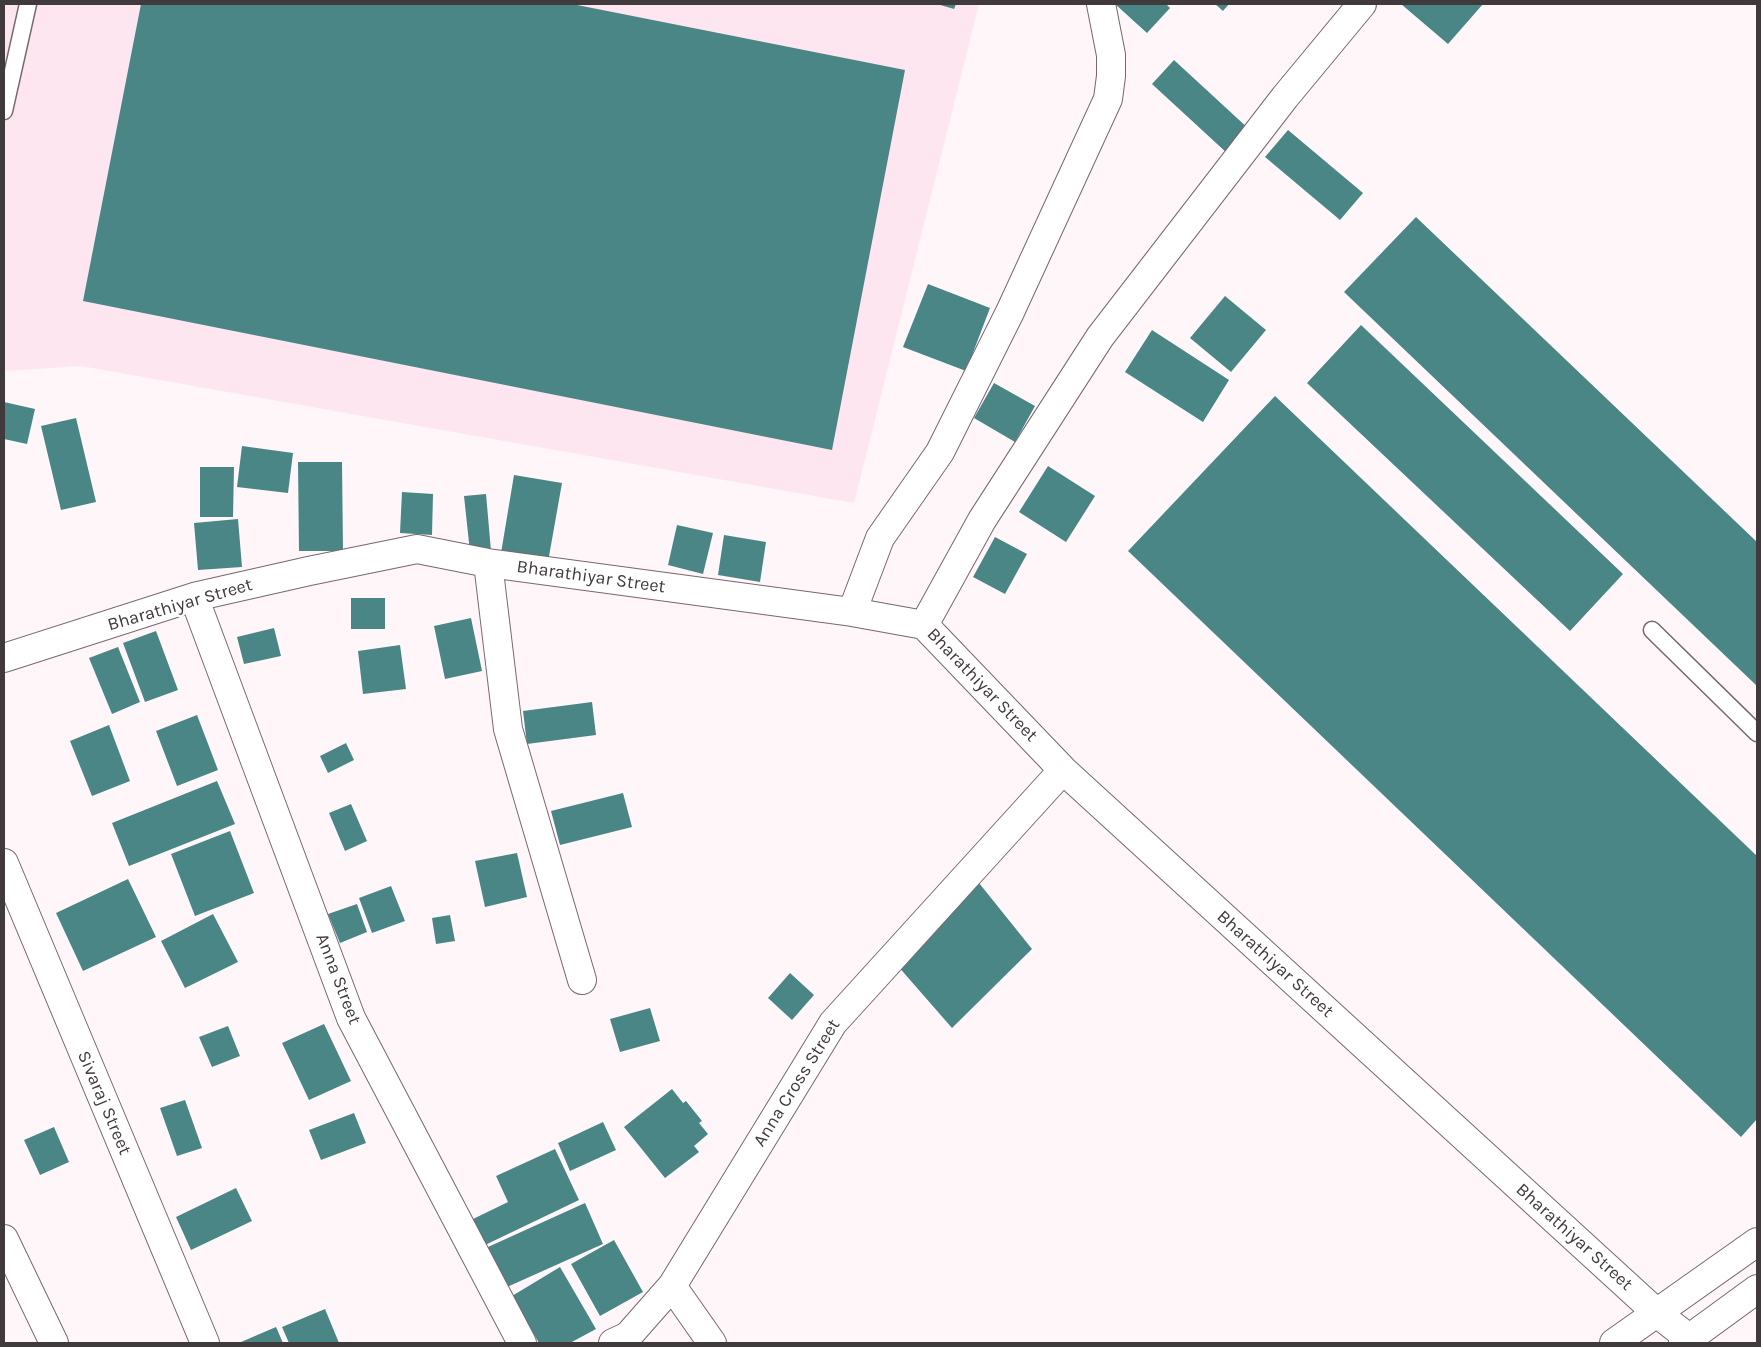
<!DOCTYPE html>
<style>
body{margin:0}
#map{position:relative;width:1761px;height:1347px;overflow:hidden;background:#fff6fa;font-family:Karla,sans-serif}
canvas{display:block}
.frame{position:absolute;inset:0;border:5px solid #413a3d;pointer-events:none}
</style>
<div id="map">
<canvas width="1761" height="1347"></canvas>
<div class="frame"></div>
</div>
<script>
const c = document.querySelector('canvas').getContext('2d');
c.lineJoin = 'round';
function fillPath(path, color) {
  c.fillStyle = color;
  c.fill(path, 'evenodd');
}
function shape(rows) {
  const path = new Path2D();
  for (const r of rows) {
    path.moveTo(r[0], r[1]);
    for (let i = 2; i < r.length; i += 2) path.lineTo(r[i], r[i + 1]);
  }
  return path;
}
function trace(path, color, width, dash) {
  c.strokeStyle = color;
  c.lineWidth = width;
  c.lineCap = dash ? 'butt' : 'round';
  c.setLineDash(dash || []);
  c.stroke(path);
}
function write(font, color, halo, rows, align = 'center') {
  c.font = font + ' Karla,sans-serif';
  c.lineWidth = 5;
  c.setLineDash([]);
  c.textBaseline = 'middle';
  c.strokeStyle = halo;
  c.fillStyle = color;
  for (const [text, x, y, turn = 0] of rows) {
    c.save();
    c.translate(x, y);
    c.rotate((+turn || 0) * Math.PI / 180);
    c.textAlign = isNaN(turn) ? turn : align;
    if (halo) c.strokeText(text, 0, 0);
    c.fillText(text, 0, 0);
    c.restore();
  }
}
fillPath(shape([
 [4,4,979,4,854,503,81,366,4,371]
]), '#fde6ef');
fillPath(shape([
 [141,4,572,4,905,70,832,450,83,301],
 [937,4,956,4,954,9],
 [1115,4,1166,4,1170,8,1147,33],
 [1215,4,1229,4,1223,11],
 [1401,4,1483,4,1448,44],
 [1174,60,1250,130,1228,154,1152,84],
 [1288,130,1363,193,1340,220,1265,157],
 [1416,217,1757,542,1757,686,1344,292],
 [928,284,990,308,966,371,903,347],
 [1225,296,1266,330,1231,372,1190,338],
 [1361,325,1623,574,1570,631,1307,383],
 [1152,330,1229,380,1203,422,1125,372],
 [994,383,1035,406,1015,442,974,418],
 [1275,396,1757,856,1757,1119,1741,1137,1128,551],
 [4,402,35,409,27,444,4,439],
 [76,418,96,502,61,510,41,426],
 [242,446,293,453,288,493,237,487],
 [298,462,342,462,343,551,299,551],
 [1048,466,1095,496,1066,542,1019,512],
 [200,467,234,467,233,517,200,517],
 [514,475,562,483,548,562,501,553],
 [402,492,433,494,432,535,400,533],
 [486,494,491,551,470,552,464,496],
 [238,519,242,567,198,570,194,523],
 [677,525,713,533,703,574,668,565],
 [724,535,766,542,760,582,718,575],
 [995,537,1027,554,1005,594,973,577],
 [351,598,385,598,385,629,351,629],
 [471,618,482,671,445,679,434,626],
 [274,628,281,656,244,664,237,637],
 [156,631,178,690,145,702,123,643],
 [400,645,406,689,363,694,358,651],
 [118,647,140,702,112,714,89,658],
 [592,702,596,735,527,744,523,711],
 [197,715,218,770,177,786,156,731],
 [109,725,130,781,92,796,70,741],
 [346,743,354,760,328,773,320,756],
 [217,781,235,824,129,866,112,823],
 [623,793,632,827,560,845,551,811],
 [351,804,367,841,345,851,329,813],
 [230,831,254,893,195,916,171,854],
 [517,853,527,897,485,907,475,861],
 [128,879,156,937,83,971,56,913],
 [979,883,1032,949,952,1028,897,965],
 [391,886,405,921,372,933,359,898],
 [357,904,367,932,340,943,328,914],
 [213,914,238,962,185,988,161,941],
 [450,915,455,941,436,944,432,918],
 [790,973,814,995,792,1020,768,998],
 [650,1008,660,1041,620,1052,610,1019],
 [324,1024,351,1081,309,1100,282,1043],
 [228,1026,240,1056,212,1067,199,1037],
 [672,1089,683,1103,686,1101,702,1121,699,1123,708,1134,694,1146,699,1152,665,1178,624,1127],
 [185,1100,202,1148,177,1156,160,1108],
 [354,1113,366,1143,321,1160,309,1130],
 [603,1122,616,1150,570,1171,558,1143],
 [54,1127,69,1162,40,1175,24,1140],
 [555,1149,579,1200,483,1246,471,1220,508,1202,496,1176],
 [236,1188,252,1221,191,1250,176,1217],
 [585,1203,603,1244,507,1287,488,1247],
 [614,1240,643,1292,600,1316,571,1264],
 [560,1267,596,1329,570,1343,539,1343,512,1296],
 [325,1309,339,1343,289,1343,282,1327],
 [276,1327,283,1343,241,1343,241,1342]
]), '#498685');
const service = shape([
 [4,111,28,4],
 [1652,630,1757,733]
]);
const minor = shape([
 [488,563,508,729,582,980],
 [194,597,351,1018,522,1343],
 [852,612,880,538,940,452,1010,312,1108,99,1111,76,1111,55,1101,4],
 [924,625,982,520,1100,337,1285,97,1362,4],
 [4,658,194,597,309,571,417,549,488,563,852,612,924,625,1063,770,1658,1314,1690,1339],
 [4,863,205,1343],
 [4,1239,54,1343],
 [672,1286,712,1343],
 [613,1343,628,1336,672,1286,833,1023,1063,770]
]);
const secondary = shape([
 [1614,1343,1757,1242],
 [1683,1343,1757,1289]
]);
trace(service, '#78676e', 19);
trace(minor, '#78676e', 30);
trace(secondary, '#78676e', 30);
trace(service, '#fff', 16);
trace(minor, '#fff', 28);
trace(secondary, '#fff', 28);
write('18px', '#413a3d', '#fff', [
 ["Bharathiyar Street",591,577,8],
 ["Bharathiyar Street",180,605,-16],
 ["Bharathiyar Street",982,685,46],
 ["Bharathiyar Street",1275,964,42],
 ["Anna Street",338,979,69],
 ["Anna Cross Street",797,1083,-58],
 ["Sivaraj Street",104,1103,67],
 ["Bharathiyar Street",1574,1237,42]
]);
</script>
